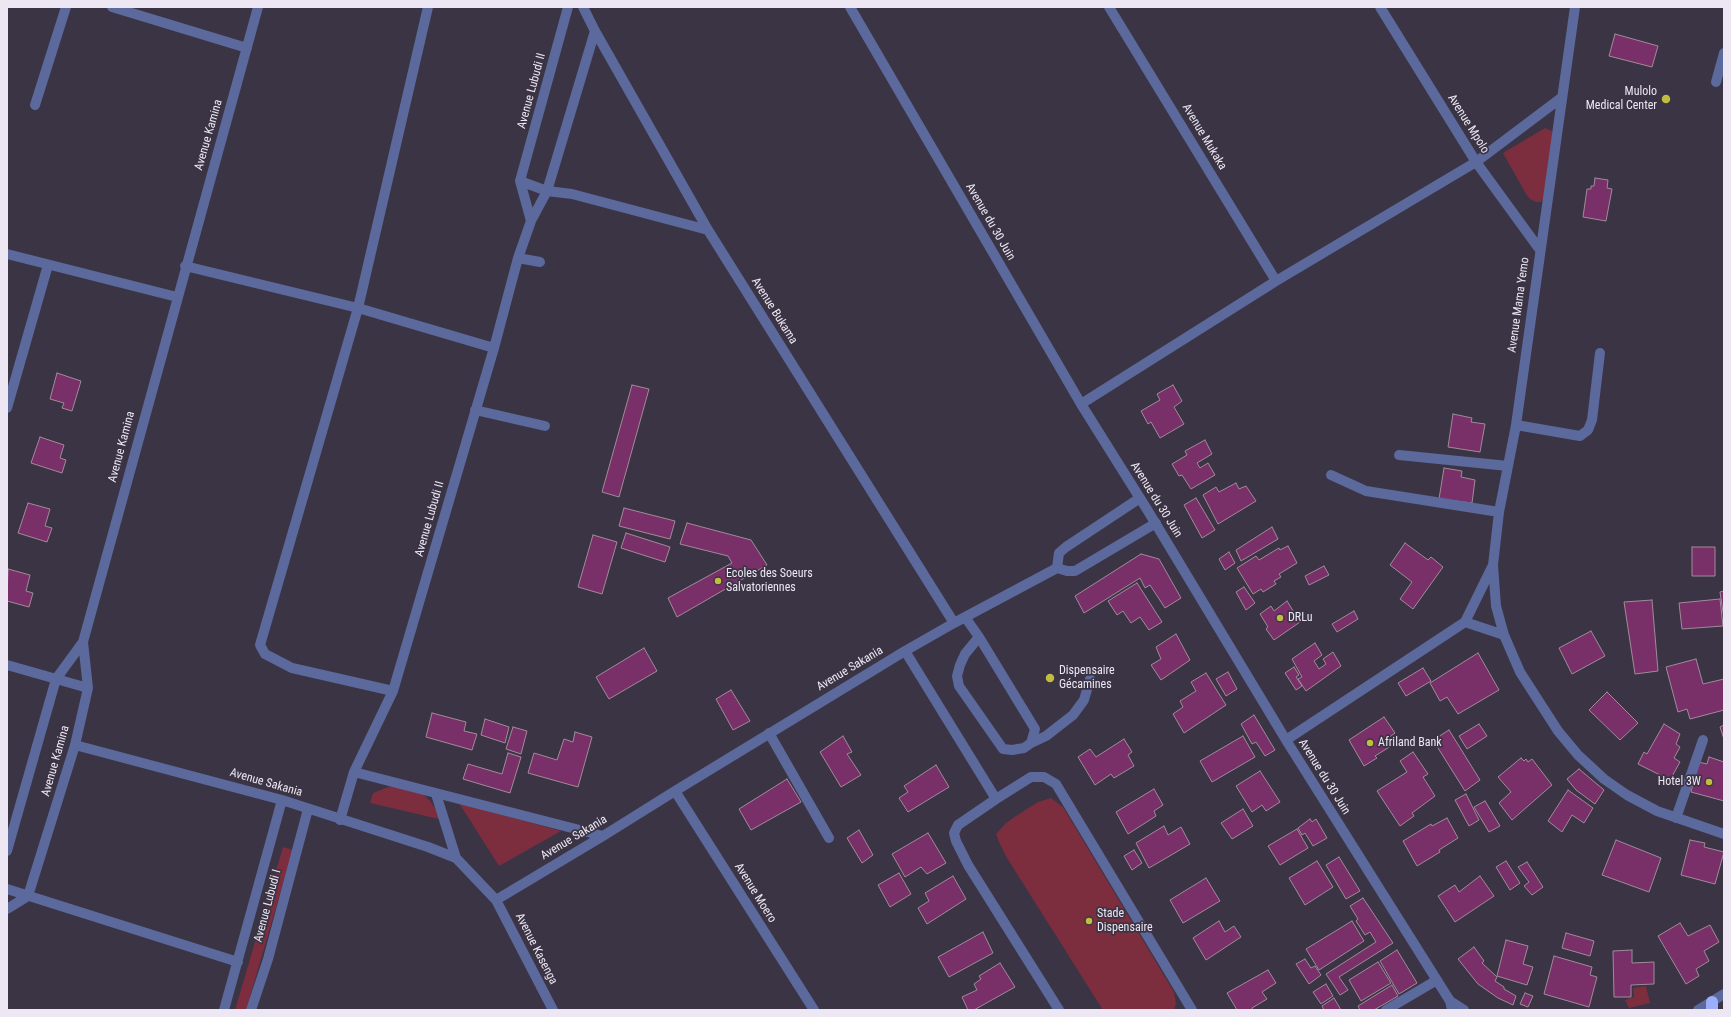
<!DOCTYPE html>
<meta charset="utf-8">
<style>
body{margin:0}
#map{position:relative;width:1731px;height:1017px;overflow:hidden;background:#3b3445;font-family:"Roboto Condensed",sans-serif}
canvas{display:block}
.frame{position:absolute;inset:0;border:8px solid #ece7f2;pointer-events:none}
</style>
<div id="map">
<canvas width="1731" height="1017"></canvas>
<div class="frame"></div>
</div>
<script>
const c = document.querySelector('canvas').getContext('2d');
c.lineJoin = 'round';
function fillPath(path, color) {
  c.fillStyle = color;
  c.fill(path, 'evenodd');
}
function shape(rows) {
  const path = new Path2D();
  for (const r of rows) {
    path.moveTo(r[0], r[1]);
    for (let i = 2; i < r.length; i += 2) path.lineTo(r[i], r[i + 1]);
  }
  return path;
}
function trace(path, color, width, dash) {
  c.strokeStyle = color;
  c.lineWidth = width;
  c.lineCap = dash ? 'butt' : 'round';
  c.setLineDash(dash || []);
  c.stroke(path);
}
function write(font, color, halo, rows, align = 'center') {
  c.font = font + ' "Roboto Condensed",sans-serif';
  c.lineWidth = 3.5;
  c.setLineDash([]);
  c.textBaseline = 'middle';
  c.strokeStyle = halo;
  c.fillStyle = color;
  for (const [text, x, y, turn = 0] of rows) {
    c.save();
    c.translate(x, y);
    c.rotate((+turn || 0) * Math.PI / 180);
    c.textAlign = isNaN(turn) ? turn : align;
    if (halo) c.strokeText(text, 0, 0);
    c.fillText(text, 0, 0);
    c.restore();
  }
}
fillPath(shape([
 [1545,128,1552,131,1554,137,1544,198,1541,202,1536,202,1530,199,1526,194,1503,153],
 [396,786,420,791,430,801,443,820,370,803,373,793,388,787],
 [1051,798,1063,807,1174,992,1176,1004,1174,1010,1103,1010,1007,858,1000,844,996,834,1006,823,1016,816,1038,802],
 [459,803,561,831,499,866],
 [283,847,293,850,246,1010,235,1010],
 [1646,986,1650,1003,1629,1008,1625,1000,1634,997,1633,988]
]), '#7c2d3e');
const building = shape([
 [1615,34,1658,46,1652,67,1609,56,1615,34],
 [1595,178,1608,180,1607,188,1612,189,1606,221,1583,217,1587,189,1591,189,1591,186,1594,186,1595,178],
 [57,373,81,381,72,411,62,408,64,403,50,399,57,373],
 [632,385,649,389,619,497,602,492,632,385],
 [1173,385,1182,401,1174,407,1184,424,1160,438,1151,422,1148,424,1141,411,1160,400,1157,394,1173,385],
 [1453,414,1472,418,1471,422,1485,424,1480,452,1448,447,1453,414],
 [40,437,64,445,60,458,66,460,62,473,31,463,40,437],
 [1205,440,1212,454,1197,463,1200,468,1208,463,1215,475,1191,489,1182,475,1179,476,1172,464,1187,455,1185,451,1205,440],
 [1444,468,1462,471,1461,477,1475,480,1472,503,1439,499,1444,468],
 [1236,483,1239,489,1246,486,1256,501,1218,524,1203,495,1216,487,1219,492,1236,483],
 [1196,498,1215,530,1202,538,1184,505,1196,498],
 [28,503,50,509,45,526,52,528,47,542,18,533,28,503],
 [624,508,675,521,670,539,619,526,624,508],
 [687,523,751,540,767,565,677,617,668,598,732,563,728,556,680,544,687,523],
 [1272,527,1278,539,1241,561,1236,550,1272,527],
 [626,533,670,547,665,562,621,548,626,533],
 [593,535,617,542,602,594,578,587,593,535],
 [1405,543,1428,560,1431,557,1443,567,1413,609,1400,599,1412,582,1390,565,1405,543],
 [1288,546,1297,563,1279,574,1281,577,1274,581,1276,584,1263,592,1261,589,1253,594,1237,568,1256,556,1259,560,1279,548,1280,550,1288,546],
 [1692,547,1715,547,1715,576,1692,576,1692,547],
 [1229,552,1235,563,1225,570,1219,559,1229,552],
 [1141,554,1159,559,1181,598,1165,608,1150,585,1145,588,1140,578,1084,613,1075,596,1141,554],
 [1324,566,1329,575,1309,585,1305,576,1324,566],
 [8,569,30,575,26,591,33,593,29,607,7,601,8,569],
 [1137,583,1162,622,1149,630,1140,617,1131,623,1123,611,1117,615,1108,601,1137,583],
 [1244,587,1255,603,1246,610,1236,592,1244,587],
 [1724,591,1724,619,1720,592,1724,591],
 [1720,599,1723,626,1682,629,1679,603,1720,599],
 [1652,600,1658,671,1635,674,1624,602,1652,600],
 [1287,601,1300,622,1274,640,1266,629,1268,627,1260,614,1271,606,1274,611,1287,601],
 [1354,611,1358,619,1337,632,1332,624,1354,611],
 [1591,631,1605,656,1572,674,1559,648,1591,631],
 [1176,634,1190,660,1161,680,1151,665,1161,659,1156,647,1176,634],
 [1315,643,1322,655,1314,661,1319,669,1326,664,1323,659,1333,652,1341,666,1306,691,1298,679,1302,677,1292,659,1315,643],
 [644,648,657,671,609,699,596,677,644,648],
 [1478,653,1499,690,1458,714,1447,697,1440,701,1430,683,1478,653],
 [1696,659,1703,684,1724,679,1724,710,1690,719,1687,709,1678,712,1666,667,1696,659],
 [1294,667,1299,675,1296,677,1302,686,1296,690,1285,673,1294,667],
 [1423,668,1431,681,1406,696,1398,683,1423,668],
 [1228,672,1237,689,1226,696,1216,679,1228,672],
 [1206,673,1226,705,1184,733,1173,714,1183,707,1180,701,1196,691,1191,682,1206,673],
 [731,690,750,721,733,730,716,699,731,690],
 [1607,692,1638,723,1620,740,1589,710,1607,692],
 [432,713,466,722,464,731,477,734,472,750,426,737,432,713],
 [1254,715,1275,750,1265,756,1256,742,1252,744,1241,724,1254,715],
 [1384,717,1395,733,1387,739,1391,746,1375,756,1377,758,1364,766,1349,740,1384,717],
 [485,719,509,727,505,743,481,735,485,719],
 [1479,724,1487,736,1467,749,1459,736,1479,724],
 [1664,724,1680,734,1676,744,1680,747,1674,758,1680,762,1670,780,1638,764,1644,752,1647,754,1664,724],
 [1724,725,1724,739,1720,727,1724,725],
 [513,727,527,731,521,754,506,749,513,727],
 [1449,730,1480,780,1465,791,1433,740,1449,730],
 [575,732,592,737,578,787,528,773,534,753,557,760,564,739,573,742,575,732],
 [843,736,852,752,847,754,861,775,841,787,820,752,843,736],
 [1243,736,1255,757,1212,782,1200,761,1243,736],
 [1124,739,1132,752,1128,755,1134,766,1114,778,1111,774,1095,785,1078,757,1090,749,1096,757,1124,739],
 [1413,752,1428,774,1423,777,1435,796,1412,813,1414,816,1400,826,1377,791,1407,772,1400,761,1413,752],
 [508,753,521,757,510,793,463,779,468,764,502,774,508,753],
 [1709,757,1724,762,1724,801,1691,792,1698,762,1707,764,1709,757],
 [1521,758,1524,761,1526,759,1528,762,1532,759,1552,785,1512,820,1499,803,1511,792,1498,777,1521,758],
 [936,765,949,787,908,812,899,798,908,792,904,786,936,765],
 [1579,769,1604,790,1595,804,1576,790,1567,779,1579,769],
 [1260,771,1280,802,1266,811,1262,805,1252,812,1236,786,1260,771],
 [787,779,801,802,751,830,739,809,787,779],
 [1154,789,1163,805,1154,811,1156,816,1128,834,1116,812,1154,789],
 [1568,790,1593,808,1584,823,1572,815,1562,832,1548,821,1568,790],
 [1466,794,1479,820,1469,826,1455,800,1466,794],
 [1485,801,1500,826,1489,832,1474,807,1485,801],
 [1243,809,1253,826,1232,839,1221,823,1243,809],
 [1447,818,1458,838,1439,850,1440,852,1417,866,1403,841,1431,824,1432,826,1447,818],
 [1310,819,1312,822,1316,819,1327,838,1313,846,1305,833,1302,835,1298,828,1310,819],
 [1164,826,1168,835,1181,827,1190,844,1149,868,1136,843,1164,826],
 [1297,829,1308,848,1280,865,1268,846,1297,829],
 [859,830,873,855,862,863,847,838,859,830],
 [928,833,946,863,927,874,921,867,905,877,892,854,928,833],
 [1616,840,1661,858,1649,892,1602,875,1616,840],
 [1690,840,1705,843,1704,847,1724,852,1715,884,1681,875,1690,840],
 [1134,850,1142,863,1132,870,1124,856,1134,850],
 [1339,857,1360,891,1346,899,1326,865,1339,857],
 [1317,861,1333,887,1305,905,1289,878,1317,861],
 [1506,861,1520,883,1510,890,1496,867,1506,861],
 [1527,862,1543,887,1532,895,1524,886,1529,882,1518,867,1527,862],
 [899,873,911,894,890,907,878,885,899,873],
 [953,876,966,899,927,924,918,908,929,901,925,893,953,876],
 [1480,876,1494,896,1455,922,1438,896,1455,885,1459,892,1480,876],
 [1206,878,1220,901,1183,923,1170,900,1206,878],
 [1363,898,1393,943,1339,977,1348,990,1340,995,1326,974,1376,942,1370,932,1365,935,1356,921,1358,919,1350,906,1363,898],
 [1219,921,1225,932,1234,926,1241,937,1206,960,1193,938,1219,921],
 [1352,921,1364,941,1319,970,1306,949,1352,921],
 [1680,923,1688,936,1710,925,1719,942,1704,951,1709,961,1696,969,1699,976,1686,984,1658,936,1680,923],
 [983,932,993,953,949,977,938,957,983,932],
 [1566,933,1594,941,1590,956,1562,948,1566,933],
 [1506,940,1528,946,1523,964,1533,967,1527,985,1497,976,1506,940],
 [1474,947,1484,961,1482,963,1497,977,1495,981,1504,987,1504,989,1516,996,1513,1005,1498,998,1478,984,1458,959,1474,947],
 [1397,950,1417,983,1399,994,1380,961,1397,950],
 [1632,950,1632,963,1654,962,1654,984,1631,985,1631,997,1614,997,1613,951,1632,950],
 [1554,956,1592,967,1590,975,1597,977,1589,1007,1544,994,1554,956],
 [1305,959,1311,968,1315,966,1321,975,1309,984,1296,964,1305,959],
 [1378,962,1391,983,1361,1001,1349,980,1378,962],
 [1000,963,1015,987,974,1010,968,1010,962,997,977,990,974,984,981,979,979,976,1000,963],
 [1268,970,1276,983,1262,992,1267,999,1252,1008,1253,1010,1237,1010,1227,993,1268,970],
 [1326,984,1333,996,1321,1004,1313,992,1326,984],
 [1392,985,1398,996,1374,1010,1360,1010,1358,1006,1392,985],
 [1525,993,1533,996,1528,1007,1520,1004,1525,993],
 [1334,998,1341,1010,1324,1010,1322,1006,1334,998]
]);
fillPath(building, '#793068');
trace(building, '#a08b99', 1);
trace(shape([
 [112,7,247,48],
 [583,7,595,31,708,230,954,623],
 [850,7,1081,404,1148,511,1286,740,1450,1001,1452,1010],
 [1109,7,1276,281],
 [1380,7,1476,162,1540,250],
 [1575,7,1516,425,1499,512,1493,565,1496,606,1504,635,1520,672,1558,731,1578,755,1604,779,1627,795,1657,811,1724,834],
 [1716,82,1724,53],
 [35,105,66,7],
 [520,181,547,191,572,194,708,230],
 [520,181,568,7],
 [520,181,531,221],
 [7,254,177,297],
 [518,258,540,262],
 [185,266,358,308,494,348],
 [1081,404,1276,281,1476,162,1561,98],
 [7,408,48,265],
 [475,410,545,426],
 [1516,425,1580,436,1588,430,1592,420,1600,353],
 [1399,455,1508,466],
 [1331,475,1366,491,1499,512],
 [1057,568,1067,571,1075,571,1156,523],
 [1057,568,1059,553,1066,547,1140,498],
 [965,617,979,637,1035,729,1031,743,1024,748,1012,750,1003,749,959,686,957,676,960,665,965,654,979,637],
 [1465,622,1504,635],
 [905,651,996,799,958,825,954,833,956,841,968,865,1059,1010],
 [7,665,88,688],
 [393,691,292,668,265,654,260,645,358,308,428,7],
 [769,733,829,838],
 [1286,740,1465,622,1493,565],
 [1031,743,1046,736,1073,715,1084,700,1090,679],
 [75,745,282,800,428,847,456,858,496,900,603,836,675,791,905,651,954,623,1057,568],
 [354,772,603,836],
 [675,791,814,1010],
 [436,794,456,858],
 [996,799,1031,777,1044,777,1056,784,1192,1010],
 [1676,818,1703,740],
 [340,820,354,772,393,691,494,348,518,258,531,221,547,191,595,31],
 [7,851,56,679,83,642],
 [7,889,238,962],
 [496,900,553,1010],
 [7,909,28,896,75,745,88,688,83,642,258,7],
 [1450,1001,1464,1010],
 [224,1010,282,800],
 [251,1010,268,959,308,809],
 [1386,1010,1437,980],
 [1698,1010,1724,994]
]), '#5b699c', 10);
trace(shape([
 [1712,1002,1712,1010]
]), '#9aaefa', 12);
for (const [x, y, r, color] of [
 [1666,99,5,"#c1bd40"],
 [718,581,4,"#c1bd40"],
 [1280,618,4,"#c1bd40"],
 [1050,678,5,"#c1bd40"],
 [1370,743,4,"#c1bd40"],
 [1709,782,4,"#c1bd40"],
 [1089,921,4,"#c1bd40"]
]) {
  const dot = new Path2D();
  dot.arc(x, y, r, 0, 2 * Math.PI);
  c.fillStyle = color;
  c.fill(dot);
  trace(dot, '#3b3445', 1.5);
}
write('12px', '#ece7f2', '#3b3445', [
 ["Avenue Lubudi II",532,91,-75],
 ["Avenue Mpolo",1468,124,58],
 ["Avenue Kamina",209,135,-74],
 ["Avenue Mukaka",1204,137,59],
 ["Avenue du 30 Juin",990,222,60],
 ["Avenue Mama Yemo",1519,305,-82],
 ["Avenue Bukama",774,311,58],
 ["Avenue Kamina",122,447,-75],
 ["Avenue du 30 Juin",1156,500,58],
 ["Avenue Lubudi II",430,519,-74],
 ["Avenue Sakania",850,669,-31],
 ["Avenue Kamina",56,761,-74],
 ["Avenue du 30 Juin",1324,777,58],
 ["Avenue Sakania",266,783,16],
 ["Avenue Sakania",574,838,-31],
 ["Avenue Moero",755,893,58],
 ["Avenue Lubudi I",268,906,-75],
 ["Avenue Kasenga",536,949,63]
]);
write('12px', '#ece7f2', '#3b3445', [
 ["Mulolo",1657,92,"right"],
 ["Medical Center",1657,106,"right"],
 ["Ecoles des Soeurs",726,574],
 ["Salvatoriennes",726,588],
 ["DRLu",1288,618],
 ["Dispensaire",1059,671],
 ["Gécamines",1059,685],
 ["Afriland Bank",1378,743],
 ["Hotel 3W",1701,782,"right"],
 ["Stade",1097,914],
 ["Dispensaire",1097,928]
], 'left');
</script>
